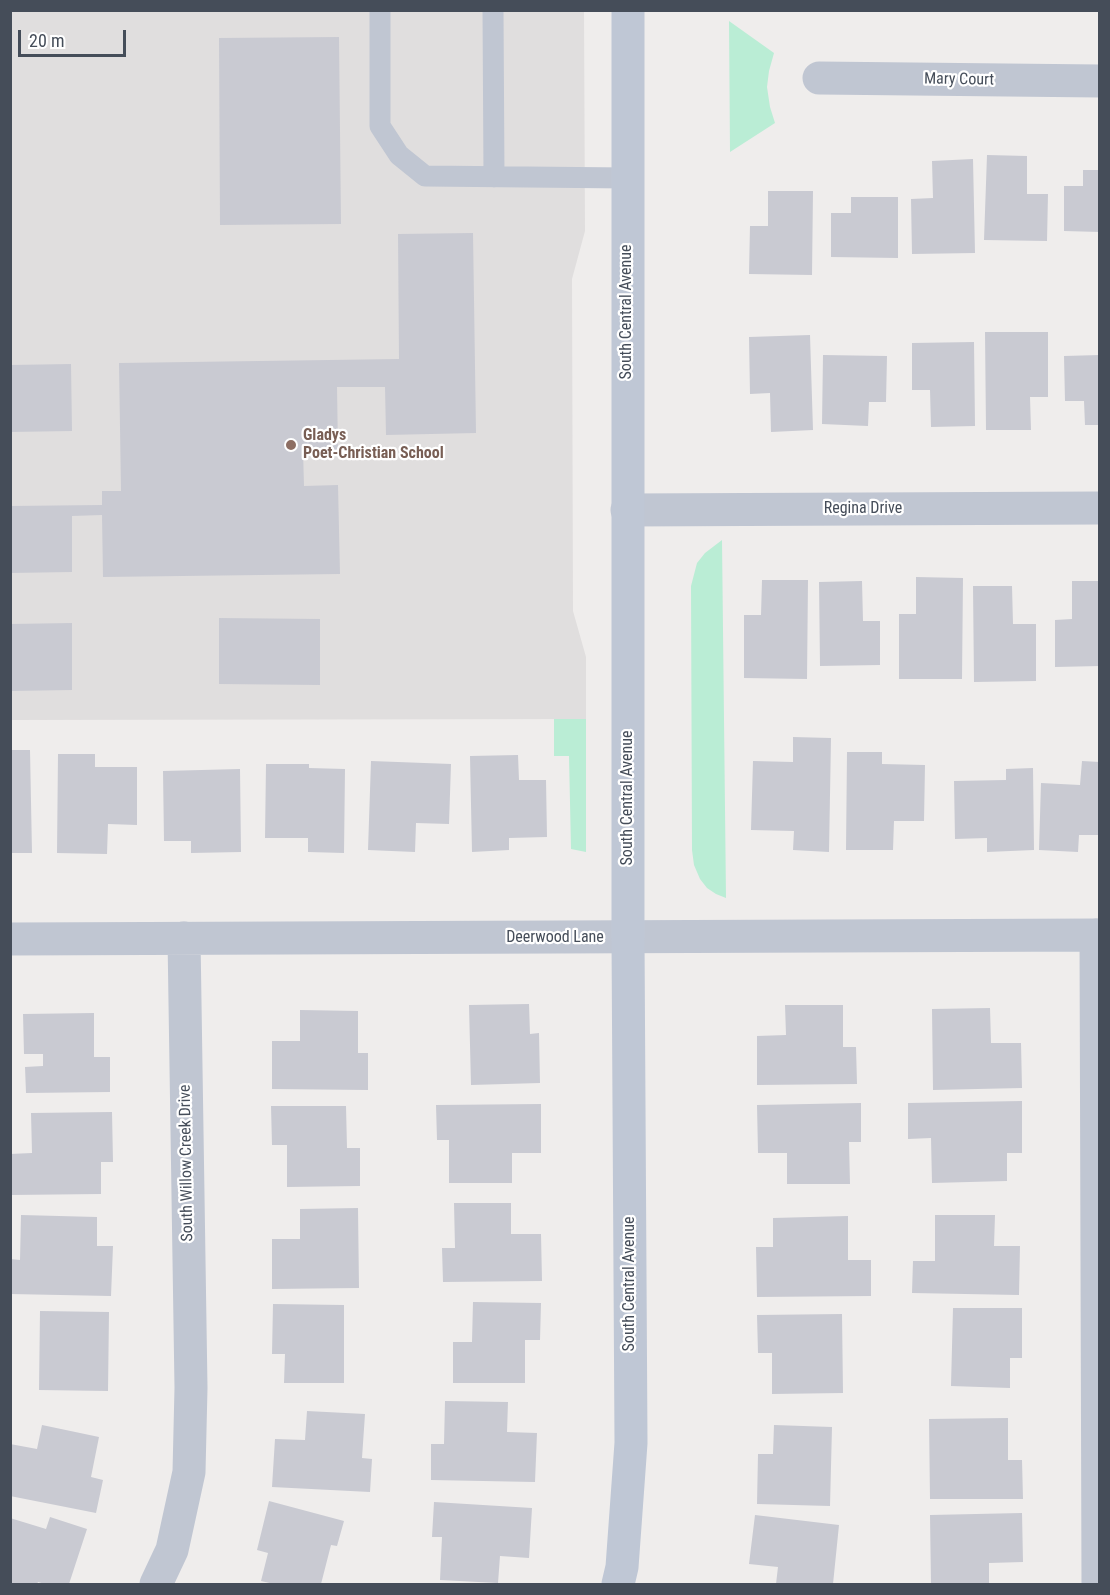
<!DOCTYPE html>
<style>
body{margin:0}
#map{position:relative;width:1110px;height:1595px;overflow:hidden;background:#efedec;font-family:"Roboto Condensed",sans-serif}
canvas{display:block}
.frame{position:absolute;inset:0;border:12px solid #454d59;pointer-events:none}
.scale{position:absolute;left:18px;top:30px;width:108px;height:27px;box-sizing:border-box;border:3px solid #454d59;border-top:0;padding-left:8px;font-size:18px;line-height:21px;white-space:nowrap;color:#454d59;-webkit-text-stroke:4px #fff;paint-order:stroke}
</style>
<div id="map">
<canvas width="1110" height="1595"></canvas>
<div class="frame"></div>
<div class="scale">20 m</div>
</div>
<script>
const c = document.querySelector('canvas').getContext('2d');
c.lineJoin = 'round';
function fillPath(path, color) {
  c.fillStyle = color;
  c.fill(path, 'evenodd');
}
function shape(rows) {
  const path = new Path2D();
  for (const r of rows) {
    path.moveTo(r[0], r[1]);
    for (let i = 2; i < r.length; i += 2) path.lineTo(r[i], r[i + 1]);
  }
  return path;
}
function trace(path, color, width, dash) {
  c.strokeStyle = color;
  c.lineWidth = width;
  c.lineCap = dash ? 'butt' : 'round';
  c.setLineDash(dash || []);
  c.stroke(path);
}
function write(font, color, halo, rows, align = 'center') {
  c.font = font + ' "Roboto Condensed",sans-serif';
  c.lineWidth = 4.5;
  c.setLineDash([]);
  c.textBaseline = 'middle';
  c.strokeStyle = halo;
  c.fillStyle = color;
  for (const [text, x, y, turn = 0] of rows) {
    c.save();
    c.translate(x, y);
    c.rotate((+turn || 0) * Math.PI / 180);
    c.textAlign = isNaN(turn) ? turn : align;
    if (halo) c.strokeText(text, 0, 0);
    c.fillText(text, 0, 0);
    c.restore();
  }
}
fillPath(shape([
 [10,11,584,11,585,231,572,279,573,611,586,657,586,719,11,720]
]), '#e0dede');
fillPath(shape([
 [729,21,774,53,769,71,767,87,770,107,775,123,730,152],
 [722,540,726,898,716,894,707,888,700,879,694,865,692,850,691,586,697,563,705,553],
 [554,719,586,719,586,852,571,849,569,756,554,756]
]), '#baedd5');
fillPath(shape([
 [339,37,341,224,220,225,219,38],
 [987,155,1027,156,1027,194,1048,194,1047,241,984,240],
 [973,159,975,253,912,254,911,199,933,198,932,161],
 [1083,170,1100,170,1100,232,1064,231,1064,186,1083,186],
 [768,191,813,191,812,275,749,274,750,226,768,226],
 [851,197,898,197,898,258,831,257,831,213,851,213],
 [473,233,476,433,386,435,385,387,337,387,338,450,303,450,304,486,338,485,340,574,103,577,102,515,72,516,72,572,10,573,10,506,102,505,102,491,121,491,119,363,399,359,398,234],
 [985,332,1048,332,1048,397,1030,397,1031,430,986,430],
 [810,335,813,430,771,432,770,393,750,394,749,337],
 [974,342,975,426,931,427,930,390,912,390,912,343],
 [823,355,887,356,886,402,869,402,868,426,822,424],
 [1100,355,1100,425,1085,425,1084,401,1065,401,1064,356],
 [71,364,72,431,10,432,10,365],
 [916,577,963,578,962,679,899,679,899,614,916,614],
 [762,580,808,580,807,679,744,678,744,615,761,615],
 [862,581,863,621,880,621,880,665,820,666,819,582],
 [1072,581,1100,581,1100,666,1055,667,1055,620,1072,619],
 [973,586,1012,586,1013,624,1036,624,1036,681,974,682],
 [219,618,320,619,320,685,219,684],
 [72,623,72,690,10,691,10,624],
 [793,737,831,738,829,852,793,850,794,831,751,830,753,761,793,762],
 [10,750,30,750,32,853,10,853],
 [847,752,882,752,882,764,925,765,924,821,894,821,893,850,846,850],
 [58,754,95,754,95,767,137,767,137,825,108,824,107,854,57,853],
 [518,755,519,780,546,780,547,837,509,838,509,850,472,852,470,756],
 [371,761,451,764,449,824,416,823,415,852,368,850],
 [1082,761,1100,762,1100,835,1079,835,1078,852,1039,850,1041,783,1080,785],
 [266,764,309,764,309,768,345,769,344,853,308,852,308,838,265,838],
 [1033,768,1034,850,987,852,987,838,955,839,954,781,1006,780,1006,769],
 [240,769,241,852,191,853,191,841,164,841,163,771],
 [529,1004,530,1034,539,1033,540,1083,471,1085,469,1005],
 [785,1005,843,1005,843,1047,856,1047,857,1084,757,1085,757,1036,786,1035],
 [990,1008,991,1043,1021,1043,1022,1088,933,1090,932,1009],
 [300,1010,358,1011,358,1053,368,1053,368,1090,272,1089,272,1041,300,1041],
 [94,1013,94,1057,110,1057,110,1092,26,1093,25,1067,43,1066,43,1054,24,1054,23,1014],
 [1022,1101,1022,1153,1007,1153,1007,1181,932,1183,931,1138,908,1139,908,1103],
 [861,1103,861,1142,849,1142,850,1184,787,1184,787,1153,758,1153,757,1105],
 [541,1104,541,1153,512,1153,512,1183,449,1183,449,1140,437,1140,436,1105],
 [271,1106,346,1106,347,1148,360,1148,360,1186,287,1187,287,1145,272,1145],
 [112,1112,113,1162,101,1162,101,1194,10,1195,10,1154,32,1153,31,1113],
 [454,1203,511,1203,511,1234,541,1234,542,1281,443,1282,442,1248,455,1248],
 [358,1208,359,1288,272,1289,272,1239,300,1239,300,1209],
 [21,1215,97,1217,97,1246,113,1246,111,1296,10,1294,10,1259,20,1260],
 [935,1215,995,1215,994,1246,1020,1246,1019,1295,912,1293,913,1261,935,1261],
 [848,1216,848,1260,871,1260,871,1296,757,1297,756,1247,773,1247,773,1218],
 [473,1302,541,1303,540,1340,525,1340,525,1383,453,1383,453,1342,472,1342],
 [273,1304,344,1305,344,1383,284,1383,285,1354,272,1354],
 [953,1308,1022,1308,1022,1358,1010,1358,1010,1388,951,1386],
 [40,1311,109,1312,108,1391,39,1390],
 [842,1314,843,1393,772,1394,772,1353,758,1353,757,1315],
 [445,1401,508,1402,507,1432,537,1433,535,1482,431,1480,431,1444,444,1444],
 [307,1411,365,1414,362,1458,372,1459,370,1492,272,1487,275,1439,305,1440],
 [1008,1418,1008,1460,1022,1460,1023,1499,930,1499,929,1419],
 [42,1425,99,1437,91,1477,103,1480,96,1513,10,1496,10,1444,37,1449],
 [774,1425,832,1427,830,1506,757,1504,758,1454,773,1454],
 [269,1501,344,1521,337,1546,331,1545,321,1584,274,1584,261,1581,268,1553,257,1550],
 [434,1502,532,1508,529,1558,500,1556,498,1583,440,1580,442,1537,432,1537],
 [1022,1513,1023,1562,989,1563,989,1584,931,1584,930,1515],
 [755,1515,839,1525,833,1584,776,1584,778,1567,749,1564],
 [50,1517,87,1529,69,1584,45,1584,38,1582,37,1584,10,1584,10,1518,46,1529]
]), '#c9cad2');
trace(shape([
 [380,10,380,126,399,155,425,176,628,178],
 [493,10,494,177]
]), '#c0c6d2', 21);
trace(shape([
 [819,78,1100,81],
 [627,510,1100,508],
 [1096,935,1098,1584],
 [10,939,1100,935],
 [156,1584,172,1550,189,1472,191,1388,184,938]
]), '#c0c6d2', 33);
trace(shape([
 [618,1584,622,1567,631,1443,628,938,628,10]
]), '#bfc7d5', 33);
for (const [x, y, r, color] of [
 [291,445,6,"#8d6e63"]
]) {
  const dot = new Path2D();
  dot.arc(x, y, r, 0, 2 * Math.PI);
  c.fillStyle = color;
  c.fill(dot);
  trace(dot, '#fff', 2);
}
write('16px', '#454d59', '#fff', [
 ["Mary Court",959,80,1],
 ["South Central Avenue",627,312,-90],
 ["Regina Drive",863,509],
 ["South Central Avenue",628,798,-90],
 ["Deerwood Lane",555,938],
 ["South Willow Creek Drive",187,1163,-91],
 ["South Central Avenue",630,1284,-90]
]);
write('bold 16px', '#785e54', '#fff', [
 ["Gladys",303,436],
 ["Poet-Christian School",303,454]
], 'left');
</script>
